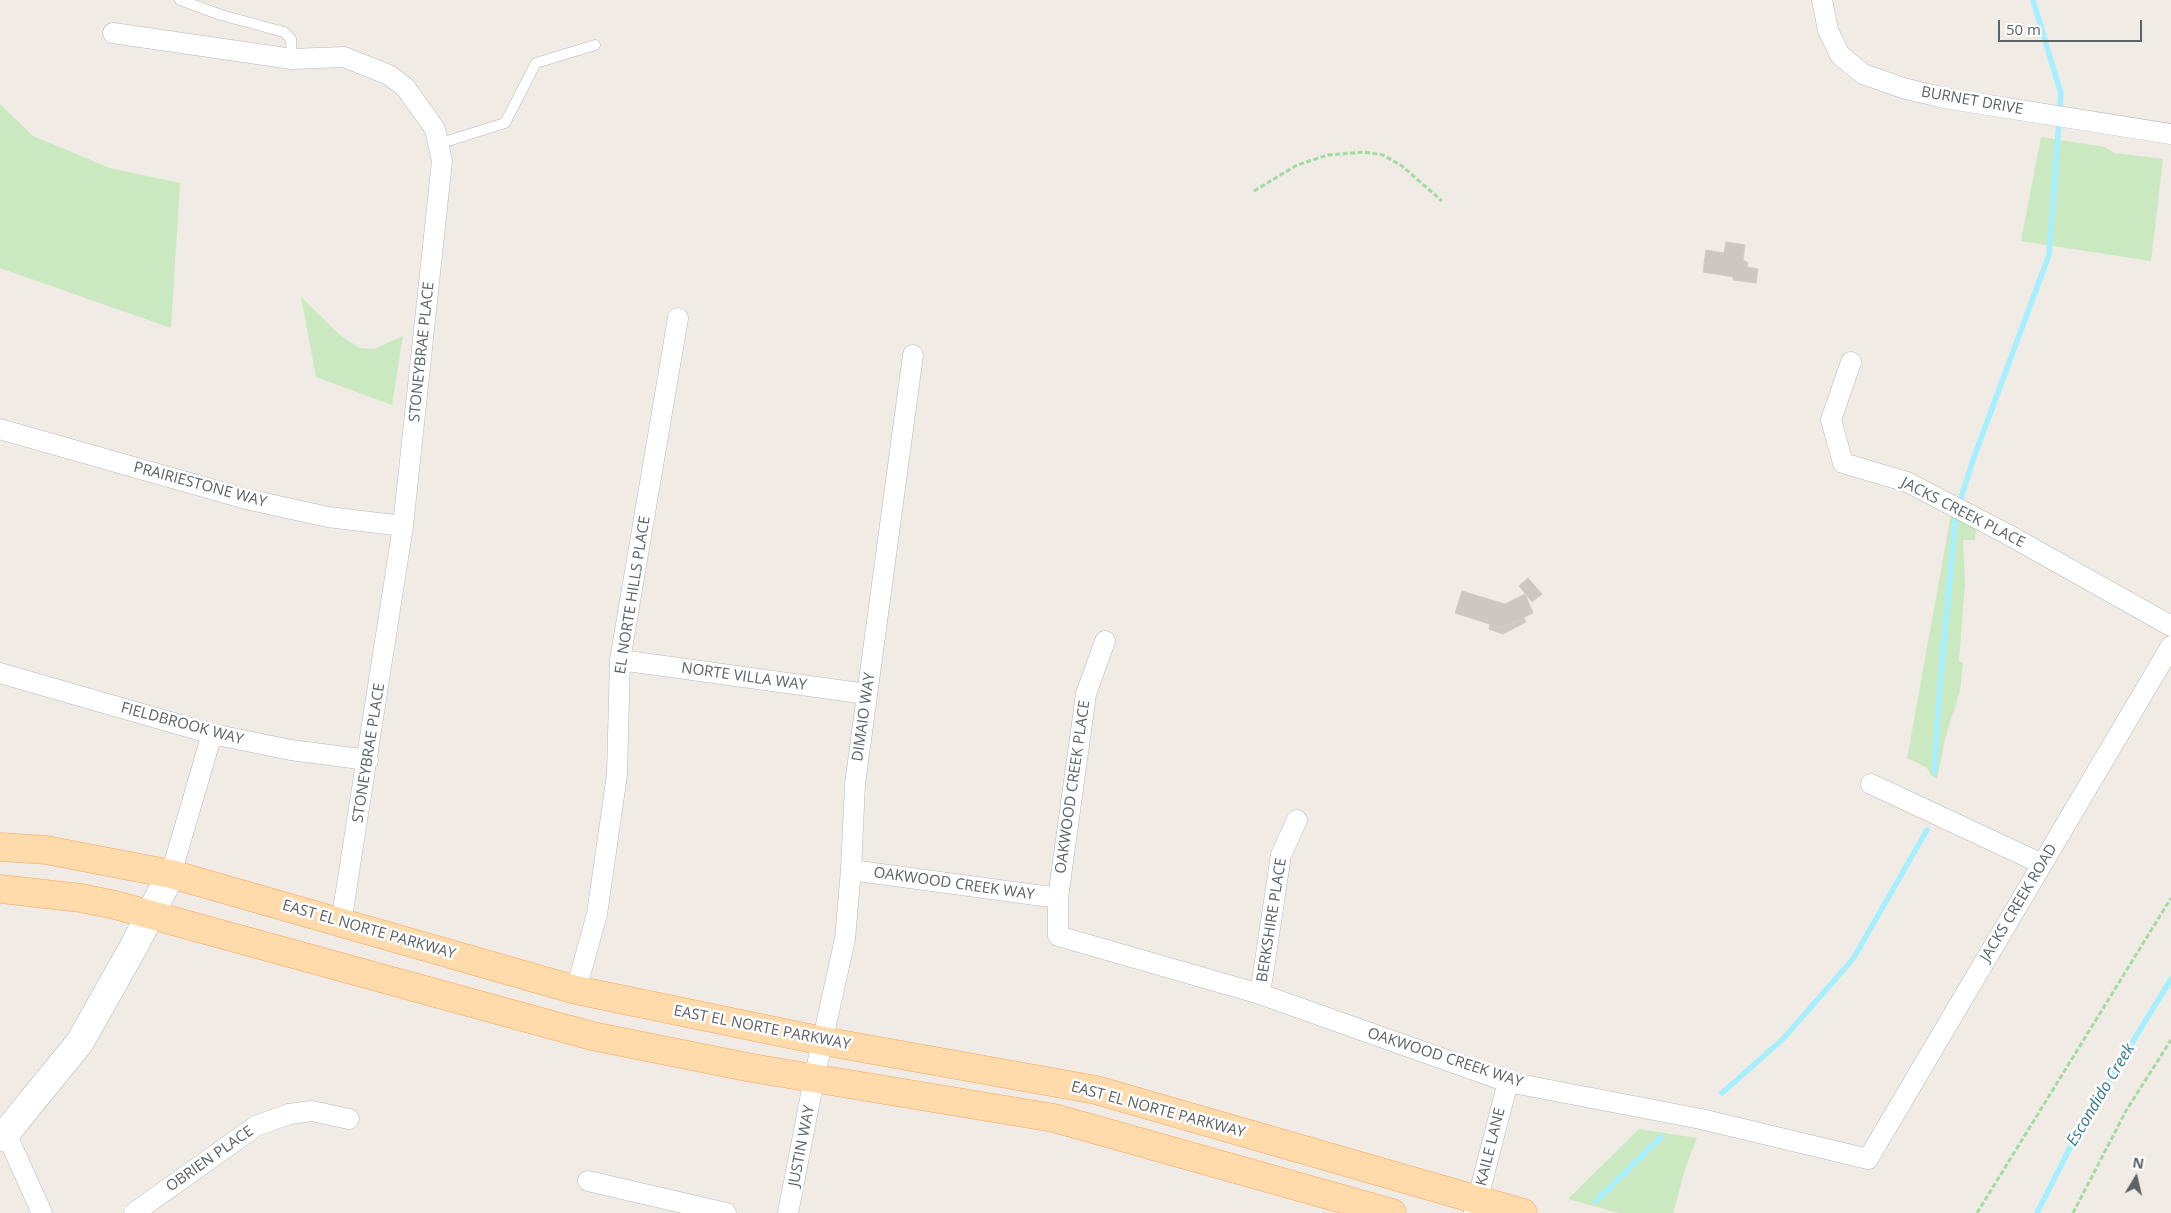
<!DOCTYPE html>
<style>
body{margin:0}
#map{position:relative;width:2171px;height:1213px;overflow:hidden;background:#f0ebe5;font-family:"Open Sans",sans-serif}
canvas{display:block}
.north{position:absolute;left:2111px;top:1153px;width:50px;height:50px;-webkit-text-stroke:4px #fff;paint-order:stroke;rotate:9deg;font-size:14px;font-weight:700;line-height:20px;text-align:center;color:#5c6366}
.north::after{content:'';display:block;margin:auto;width:18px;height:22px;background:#5c6366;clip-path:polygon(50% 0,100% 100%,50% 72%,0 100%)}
.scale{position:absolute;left:1998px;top:20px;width:144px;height:22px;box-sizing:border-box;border:2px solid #5c6366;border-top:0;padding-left:6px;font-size:15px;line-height:18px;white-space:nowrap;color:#5c6366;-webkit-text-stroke:4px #fff;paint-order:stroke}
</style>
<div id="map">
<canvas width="2171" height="1213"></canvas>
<div class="north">N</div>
<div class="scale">50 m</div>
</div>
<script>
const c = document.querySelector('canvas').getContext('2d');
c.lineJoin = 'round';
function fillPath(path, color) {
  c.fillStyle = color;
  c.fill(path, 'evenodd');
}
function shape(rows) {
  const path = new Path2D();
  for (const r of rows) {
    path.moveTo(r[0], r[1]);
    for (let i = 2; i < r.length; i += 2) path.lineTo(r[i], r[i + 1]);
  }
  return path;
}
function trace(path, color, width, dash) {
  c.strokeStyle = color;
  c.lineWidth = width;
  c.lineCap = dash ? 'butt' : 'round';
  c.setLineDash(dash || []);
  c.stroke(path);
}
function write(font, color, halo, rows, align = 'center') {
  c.font = font + ' "Open Sans",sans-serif';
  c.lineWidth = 5;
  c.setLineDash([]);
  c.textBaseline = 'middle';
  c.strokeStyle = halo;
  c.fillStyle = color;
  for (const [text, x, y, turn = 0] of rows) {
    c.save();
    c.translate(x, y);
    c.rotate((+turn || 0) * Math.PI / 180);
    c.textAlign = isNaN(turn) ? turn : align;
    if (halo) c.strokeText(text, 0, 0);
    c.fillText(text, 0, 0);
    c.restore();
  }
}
fillPath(shape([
 [0,104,33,136,110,168,180,183,171,328,0,268],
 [2041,137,2105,147,2114,153,2163,159,2151,261,2021,241],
 [301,297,341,336,360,348,374,349,403,336,392,405,316,377],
 [1952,509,1977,525,1975,540,1963,540,1965,583,1959,661,1963,663,1960,691,1946,735,1937,779,1931,775,1927,768,1912,760,1907,759],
 [1639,1129,1697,1138,1686,1166,1673,1213,1619,1213,1568,1199]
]), '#cae9c0');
trace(shape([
 [1960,501,1974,457,2049,255,2061,94,2033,0],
 [1934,772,1940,685,1956,512],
 [1722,1093,1783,1039,1853,959,1927,830],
 [1596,1201,1661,1137],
 [2037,1213,2080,1128,2171,979]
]), '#a6efff', 5.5);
const building = shape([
 [1726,242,1745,245,1743,260,1748,263,1747,267,1758,269,1756,283,1733,280,1733,277,1703,272,1706,250,1724,253,1726,242],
 [1528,578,1542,594,1532,602,1519,586,1528,578],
 [1462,591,1505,604,1525,594,1533,613,1502,628,1455,613,1462,591],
 [1524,618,1526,622,1503,634,1489,629,1490,624,1502,628,1524,618]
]);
fillPath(building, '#cdc7c4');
trace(building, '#d5cac3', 1);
const lane = shape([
 [180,0,221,15,284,32,291,39,292,59],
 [438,144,505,123,536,63,595,45]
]);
const street = shape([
 [1822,0,1828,30,1840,55,1863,74,1903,88,1944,98,2171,134],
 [113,33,292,59,344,57,389,75,405,87,435,129,442,161,403,526,341,923],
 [1851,362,1831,420,1843,463,1907,482,2007,534,2171,626],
 [0,429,246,499,328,517,403,526],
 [1105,641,1086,694,1058,898,1058,936,1260,994,1508,1082,1701,1119,1868,1159,2171,646],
 [620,660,867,694],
 [0,673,212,734,291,750,368,760],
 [1871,784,2042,864],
 [851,870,1058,898],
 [171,874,212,734],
 [576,990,597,914,617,775,620,660,678,318],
 [1260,994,1281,855,1297,820],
 [6,1133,42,1213],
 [588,1181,726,1213],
 [134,1213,256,1126,289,1114,312,1111,349,1119],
 [788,1213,814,1079,845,939,851,870,855,784,913,355],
 [1474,1213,1508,1082]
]);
const secondary = shape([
 [0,1137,6,1133,80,1042,134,946,171,874]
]);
const primary = shape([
 [0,847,46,850,171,874,576,990,823,1041,1096,1090,1523,1213],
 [0,889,81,898,115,905,592,1036,752,1068,1054,1118,1392,1213]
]);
trace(lane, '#b5b9bc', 11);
trace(street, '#b5b9bc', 21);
trace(secondary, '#b3babd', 29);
trace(primary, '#faa054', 29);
trace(shape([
 [1254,191,1297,165,1328,155,1364,152,1383,155,1402,166,1442,201],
 [1977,1213,2171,898],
 [2073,1213,2127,1109,2171,1040]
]), '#a2dca2', 3, [5, 2.5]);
trace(lane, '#fff', 10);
trace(street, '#fff', 20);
trace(secondary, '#fff', 28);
trace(primary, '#ffdbab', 28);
write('15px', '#5c6366', '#fff', [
 ["BURNET DRIVE",1972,101,10],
 ["STONEYBRAE PLACE",422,352,-84],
 ["PRAIRIESTONE WAY",200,485,15],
 ["JACKS CREEK PLACE",1963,513,27],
 ["EL NORTE HILLS PLACE",633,595,-81],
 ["NORTE VILLA WAY",744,677,8],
 ["DIMAIO WAY",864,717,-82],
 ["FIELDBROOK WAY",182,724,15],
 ["STONEYBRAE PLACE",369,753,-81],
 ["OAKWOOD CREEK PLACE",1073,787,-82],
 ["OAKWOOD CREEK WAY",954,884,8],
 ["JACKS CREEK ROAD",2019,903,-59],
 ["BERKSHIRE PLACE",1272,920,-81],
 ["EAST EL NORTE PARKWAY",369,930,16],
 ["EAST EL NORTE PARKWAY",762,1028,11],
 ["OAKWOOD CREEK WAY",1445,1058,18],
 ["EAST EL NORTE PARKWAY",1158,1110,15],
 ["JUSTIN WAY",802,1146,-79],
 ["KAILE LANE",1491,1147,-76],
 ["OBRIEN PLACE",210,1159,-35]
]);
write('italic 16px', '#327b93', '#fff', [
 ["Escondido Creek",2101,1095,-59]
]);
</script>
